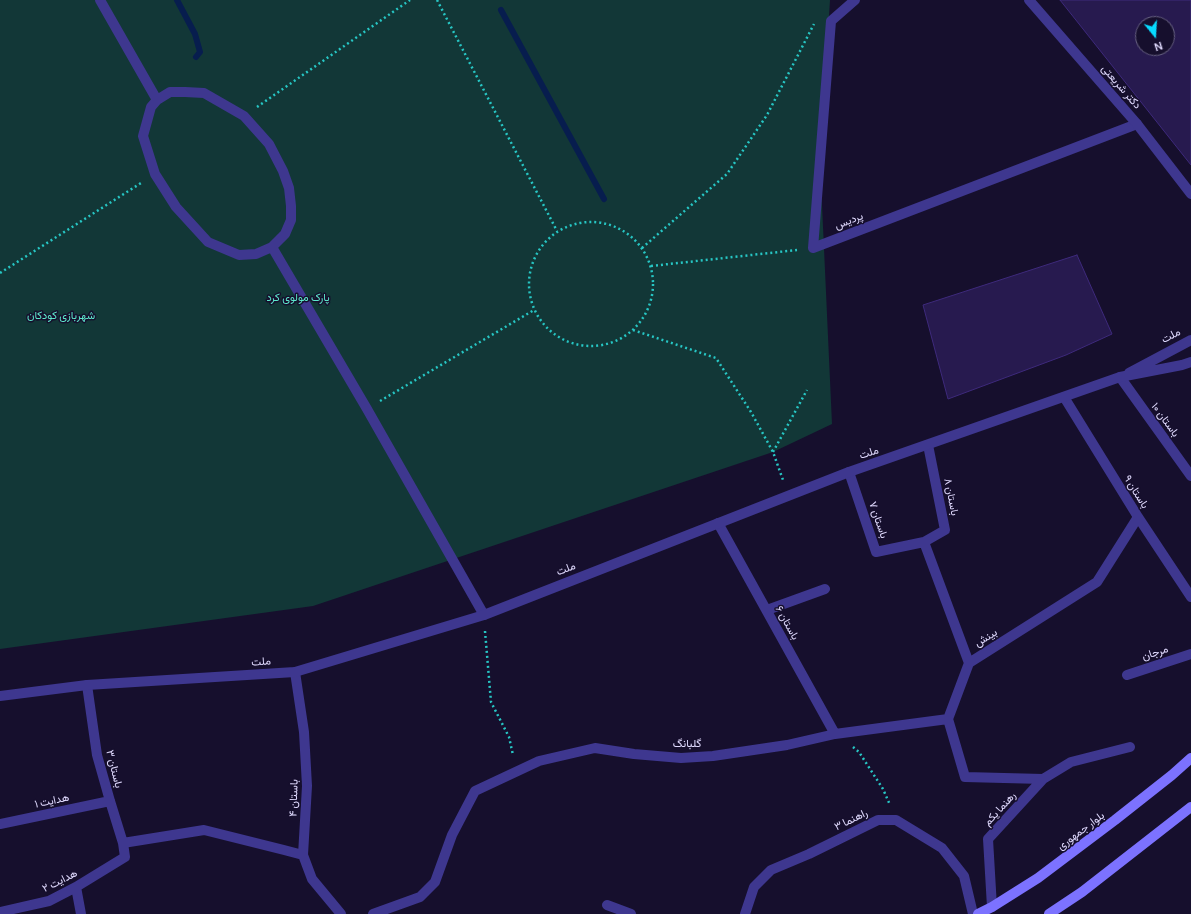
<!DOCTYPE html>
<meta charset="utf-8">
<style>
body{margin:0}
#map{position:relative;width:1191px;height:914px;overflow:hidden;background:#160f2d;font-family:Manrope,sans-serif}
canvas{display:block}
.north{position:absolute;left:1135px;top:16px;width:40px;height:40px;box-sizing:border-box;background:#160f2d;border:1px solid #676181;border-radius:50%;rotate:162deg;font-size:11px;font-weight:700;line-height:16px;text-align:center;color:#e1dbff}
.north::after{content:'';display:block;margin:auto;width:14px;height:18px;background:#07dbff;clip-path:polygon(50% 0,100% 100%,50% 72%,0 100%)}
</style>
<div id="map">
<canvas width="1191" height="914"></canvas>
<div class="north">N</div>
</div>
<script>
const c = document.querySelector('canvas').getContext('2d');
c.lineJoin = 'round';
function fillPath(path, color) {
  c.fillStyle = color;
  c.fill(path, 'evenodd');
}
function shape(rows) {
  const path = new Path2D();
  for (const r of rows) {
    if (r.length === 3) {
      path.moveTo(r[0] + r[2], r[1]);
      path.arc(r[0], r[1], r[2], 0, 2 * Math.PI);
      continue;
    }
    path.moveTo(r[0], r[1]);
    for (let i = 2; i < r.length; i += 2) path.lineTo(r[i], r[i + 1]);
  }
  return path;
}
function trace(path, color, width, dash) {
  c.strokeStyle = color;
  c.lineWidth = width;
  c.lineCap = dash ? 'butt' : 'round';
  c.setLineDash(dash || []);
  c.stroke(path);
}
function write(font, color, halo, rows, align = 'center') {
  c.font = font + ' Manrope,Vazirmatn,sans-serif';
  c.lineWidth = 3;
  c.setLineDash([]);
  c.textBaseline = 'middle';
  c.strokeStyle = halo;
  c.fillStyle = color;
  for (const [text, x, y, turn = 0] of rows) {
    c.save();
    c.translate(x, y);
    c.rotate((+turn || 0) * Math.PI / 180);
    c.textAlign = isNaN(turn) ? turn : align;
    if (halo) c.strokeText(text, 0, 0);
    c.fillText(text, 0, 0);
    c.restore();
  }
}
fillPath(shape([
 [0,0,830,0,820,161,832,424,773,452,313,606,0,649]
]), '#123737');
trace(shape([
 [177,0,195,34,200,52,196,57],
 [501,10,604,199]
]), '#071d4e', 6);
const building = shape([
 [1060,0,1191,0,1191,165,1060,0],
 [1143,24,1167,24,1167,48,1143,48,1143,24],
 [1077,255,1112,334,1066,355,948,399,923,305,1077,255]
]);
fillPath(building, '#271a4f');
trace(building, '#3e2a7c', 1);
trace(shape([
 [437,0,557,231],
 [257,107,410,0],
 [591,284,62],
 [642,248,727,174,767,115,814,24],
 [651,266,797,250],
 [0,273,141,183],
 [633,330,716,358,751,412,773,452,783,480],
 [380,401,534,310],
 [773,452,807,390],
 [485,631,491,702,509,737,513,755],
 [853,747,859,752,883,789,890,805]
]), '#27c6c4', 2.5, [2, 3]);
trace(shape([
 [100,0,157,100],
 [272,247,256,254,239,255,208,242,176,207,155,174,143,136,151,107,157,100,170,92,185,92,204,93,244,116,269,144,283,171,289,188,291,206,291,220,285,234,272,247,367,409,484,615]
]), '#3e378f', 10);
trace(shape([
 [855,0,831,21,813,248,1137,124],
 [1120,377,1191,476],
 [1064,397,1138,517,1191,597],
 [849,472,876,552,924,542,945,530,928,445],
 [718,523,835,734],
 [924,542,969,663],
 [767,610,825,589],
 [295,672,304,732,307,786,303,855,312,879,341,914],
 [1127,675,1191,654],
 [948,719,965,777,1043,779,1071,762,1130,747],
 [0,824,110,801],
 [123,843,204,830,284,850,303,855],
 [76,887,81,914],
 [607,905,631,914],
 [992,907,988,839,1043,779],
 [0,912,49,901,76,887,125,857,123,843,110,801,97,755,87,685],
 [373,914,420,897,435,882,452,835,475,791,539,761,595,748,634,754,681,758,713,756,787,745,835,734,948,719,969,663,1097,582,1138,517],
 [745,914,754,887,771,870,809,854,878,820,896,820,942,848,964,876,973,914]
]), '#3e378f', 10);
trace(shape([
 [1029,0,1137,124,1191,194],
 [1129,373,1191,340],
 [0,696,87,685,295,672,484,615,849,472,1120,377,1182,365,1191,362]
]), '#3e378f', 10);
trace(shape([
 [978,914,992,907,1038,878,1115,820,1172,775,1191,758],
 [1049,914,1082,892,1191,807]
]), '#7c72ff', 10);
write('11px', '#e1dbff', '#160f2d', [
 ["دکتر شریعتی",1121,87,49],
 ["پردیس",849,221,-21],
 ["ملت",1171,336,-28],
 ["باستان ۱۰",1165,420,54],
 ["ملت",869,453,-19],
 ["باستان ۹",1136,492,58],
 ["باستان ۸",951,497,79],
 ["باستان ۷",878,520,71],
 ["ملت",566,569,-21],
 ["باستان ۶",787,623,61],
 ["بینش",986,638,-32],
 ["مرجان",1155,653,-18],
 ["ملت",261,662,-4],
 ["گلبانگ",687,744],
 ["باستان ۳",114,769,76],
 ["باستان ۴",294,798,-88],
 ["هدایت ۱",52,801,-12],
 ["رهنما یکم",1000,809,-48],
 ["راهنما ۳",851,820,-26],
 ["بلوار جمهوری",1081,831,-37],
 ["هدایت ۲",60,881,-27]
]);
write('11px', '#5de9cc', '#160f2d', [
 ["پارک مولوی کرد",298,298],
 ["شهربازی کودکان",61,316]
]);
</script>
